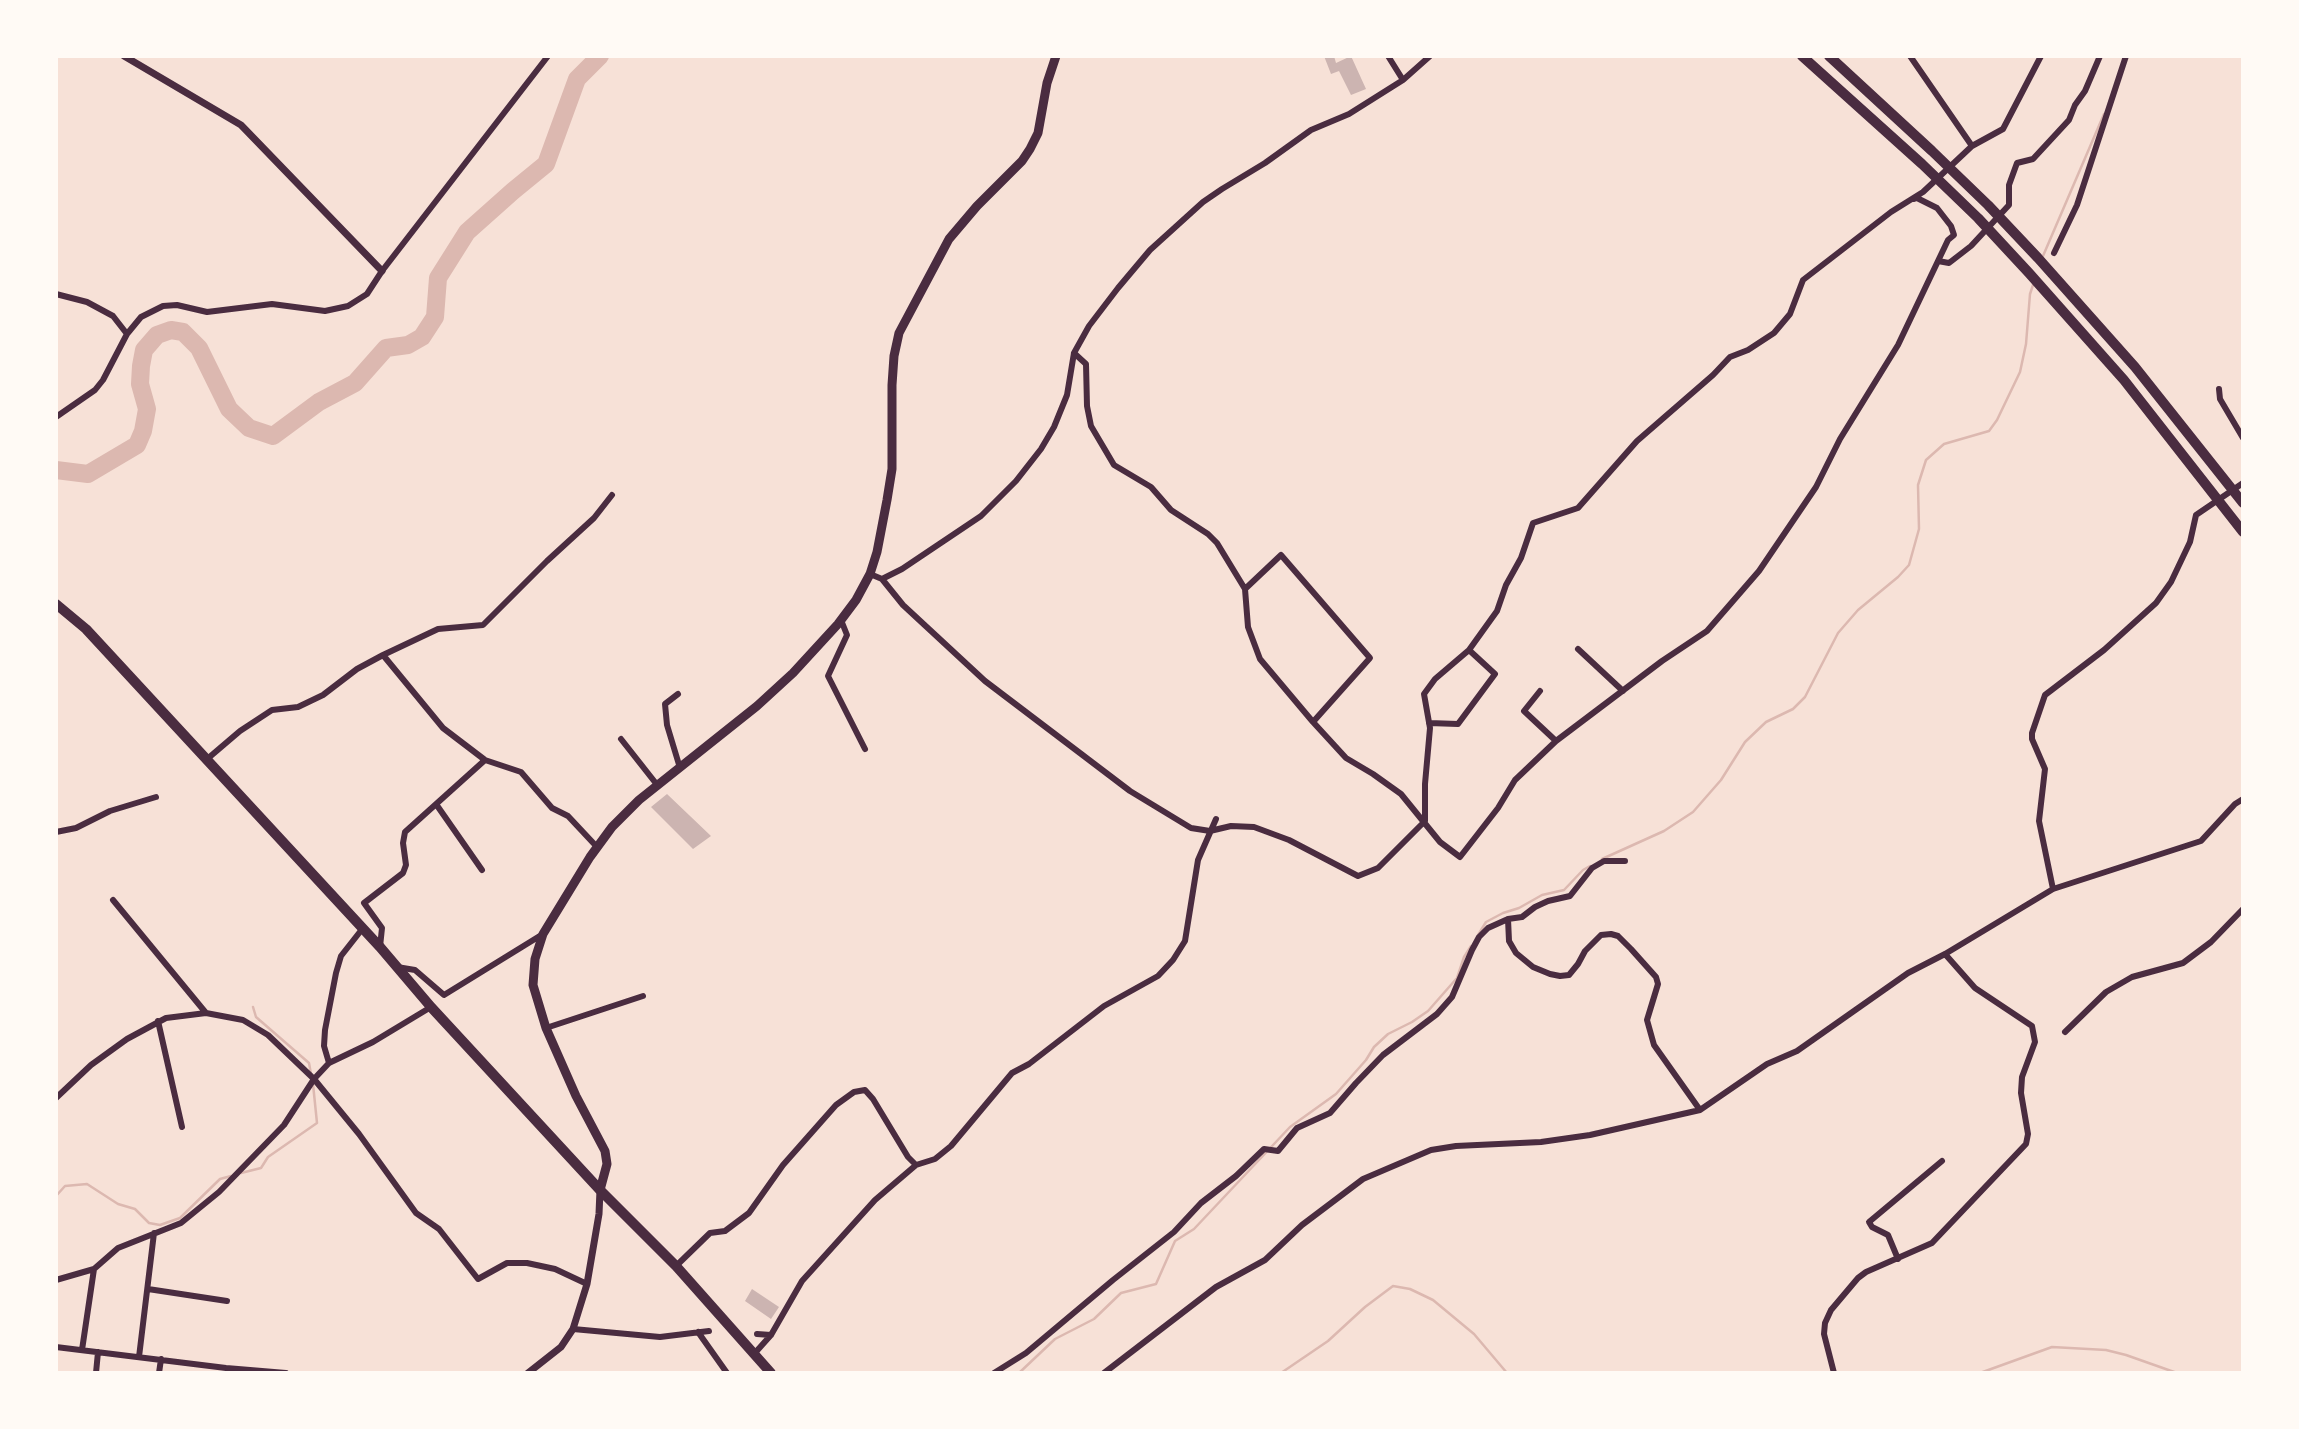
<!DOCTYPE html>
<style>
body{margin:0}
#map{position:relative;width:2299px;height:1429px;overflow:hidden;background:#f7e1d7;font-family:"Open Sans",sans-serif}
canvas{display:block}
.frame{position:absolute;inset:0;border:58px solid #fffaf5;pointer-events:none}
</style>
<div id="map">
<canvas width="2299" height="1429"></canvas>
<div class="frame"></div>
</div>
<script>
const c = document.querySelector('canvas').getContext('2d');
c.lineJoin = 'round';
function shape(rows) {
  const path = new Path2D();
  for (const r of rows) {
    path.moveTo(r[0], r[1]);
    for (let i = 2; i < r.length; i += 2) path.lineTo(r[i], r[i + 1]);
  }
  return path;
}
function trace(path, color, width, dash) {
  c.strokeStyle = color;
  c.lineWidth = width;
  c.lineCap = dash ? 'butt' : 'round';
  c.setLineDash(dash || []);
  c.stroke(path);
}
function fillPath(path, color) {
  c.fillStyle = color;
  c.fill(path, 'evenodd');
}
trace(shape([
 [2043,256,2104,114],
 [1602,859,1664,831,1693,812,1721,780,1745,742,1766,722,1793,709,1805,697,1838,633,1858,610,1898,577,1909,565,1919,529,1918,485,1926,460,1944,444,1989,431,1997,420,2020,372,2026,344,2030,294,2034,282],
 [1478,935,1486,922,1503,913,1519,908,1542,895,1564,890,1583,870,1590,866],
 [253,1007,256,1017,309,1063,311,1074],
 [241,1173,261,1168,268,1157,317,1123,313,1084],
 [56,1196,65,1186,87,1184,118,1204,135,1209,149,1223,160,1225,180,1218,220,1179,231,1176],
 [1019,1373,1055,1339,1094,1319,1121,1293,1156,1284,1175,1241,1194,1229,1290,1127,1336,1094,1366,1060,1374,1047,1388,1034,1412,1022,1428,1011,1457,978,1464,957,1471,946],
 [1281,1373,1328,1341,1365,1307,1393,1286,1410,1289,1433,1300,1474,1334,1507,1373],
 [1980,1373,2052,1347,2106,1350,2126,1355,2177,1373]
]), '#dcb8b0', 2.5);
trace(shape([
 [56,470,88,474,137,445,143,431,147,409,140,384,141,366,144,350,157,335,171,330,183,332,199,348,229,409,249,428,273,436,319,402,355,383,386,348,408,345,422,337,435,317,438,278,467,232,513,191,546,164,577,79,600,56]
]), '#dcb8b0', 18);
fillPath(shape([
 [1324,56,1334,56,1336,63,1351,56,1366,89,1351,95,1339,71,1331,74],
 [667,794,711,836,693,849,651,807],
 [752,1289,779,1307,771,1319,745,1301]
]), '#ccb4b1');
trace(shape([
 [1388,56,1403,80],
 [1910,56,1972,146],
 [1914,199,1917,198,1937,208,1951,226,1954,235,1948,240,1938,261],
 [2054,253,2077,205,2126,56],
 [56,294,87,302,113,316,127,334],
 [1074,353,1086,364,1087,406,1091,426,1114,465,1151,487,1171,510,1208,534,1217,543,1245,589,1248,627,1260,659,1313,722,1346,758,1373,774,1401,794,1440,842,1460,857,1498,808,1515,780,1556,741,1662,661,1707,631,1759,571,1816,487,1840,439,1898,345,1938,261,1949,263,1971,246,2009,205,2009,185,2017,163,2033,159,2069,120,2075,105,2085,91,2100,56],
 [2219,389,2220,399,2243,438],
 [56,417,95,390,103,380,127,334,141,317,163,306,177,305,207,312,272,304,325,311,348,306,367,294,382,271,548,56],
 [870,574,882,579,903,605,985,681,1130,791,1191,828,1210,831,1231,826,1254,827,1289,840,1358,876,1378,868,1425,821,1425,784,1430,728,1424,694,1435,679,1469,650,1497,611,1506,585,1521,558,1533,523,1578,508,1637,441,1713,375,1730,357,1748,350,1774,333,1790,314,1803,280,1891,212,1923,192,1972,146,2003,129,2041,56],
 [882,579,902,569,981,516,1016,481,1041,449,1054,427,1067,395,1074,353,1089,326,1118,288,1150,250,1203,202,1222,189,1265,163,1311,130,1349,114,1403,80,1430,56],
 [1245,589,1281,555,1370,658,1313,722],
 [841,620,847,635,828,676,865,749],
 [1578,649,1623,691],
 [383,655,443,728,485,760,521,772,552,808,568,816,597,847],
 [1540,691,1524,711,1556,741],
 [678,694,665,704,667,725,680,768],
 [1429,723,1458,724,1495,674,1469,650],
 [621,739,658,786],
 [206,760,240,731,272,710,298,707,323,695,357,669,383,655,438,629,483,625,547,561,594,518,612,495],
 [436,804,482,870],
 [56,832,76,828,110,811,156,797],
 [2053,889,2039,821,2045,769,2032,739,2032,733,2045,695,2104,650,2156,603,2171,582,2190,542,2196,515,2243,483],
 [113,900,206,1013],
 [1508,919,1509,941,1516,953,1533,967,1550,974,1560,976,1569,975,1578,964,1585,951,1601,935,1611,934,1618,936,1631,949,1656,977,1658,984,1647,1020,1654,1045,1700,1110],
 [380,947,382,928,364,903,403,873,406,865,403,843,405,832,485,760],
 [397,967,415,970,444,995,543,934],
 [158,1021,182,1127],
 [546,1028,643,996],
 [2065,1032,2106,992,2132,977,2183,963,2211,942,2243,909],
 [329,1063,324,1046,325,1030,336,973,341,956,363,928],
 [56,1098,91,1065,127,1039,166,1018,206,1013,243,1020,268,1035,314,1079,359,1134,416,1213,439,1229,478,1279,507,1263,527,1263,555,1269,587,1284],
 [1898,1259,1888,1235,1872,1227,1869,1222,1942,1161],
 [676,1266,710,1233,725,1231,749,1213,783,1165,836,1105,854,1092,865,1090,873,1099,908,1157,916,1165,935,1159,951,1146,1012,1073,1029,1064,1104,1006,1158,976,1173,960,1185,941,1198,860,1216,819],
 [56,1280,94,1269,118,1248,181,1223,219,1192,284,1125,314,1079,329,1063,373,1042,431,1007],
 [148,1289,227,1301],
 [573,1329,660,1337,709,1331],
 [698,1332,727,1373],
 [757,1334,771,1335],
 [56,1347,226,1368,286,1373],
 [82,1350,94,1269],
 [754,1354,771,1335,802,1281,875,1200,916,1165],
 [139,1357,154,1233],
 [96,1373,98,1352],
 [159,1373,161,1359],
 [994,1373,1026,1353,1113,1280,1174,1232,1201,1203,1236,1176,1264,1149,1278,1151,1297,1128,1330,1113,1356,1083,1383,1055,1437,1014,1452,997,1472,950,1479,937,1488,928,1508,919,1522,917,1535,907,1548,901,1570,896,1592,868,1604,861,1625,861],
 [1104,1373,1216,1287,1265,1260,1302,1225,1363,1179,1431,1150,1456,1146,1541,1142,1590,1135,1700,1110,1767,1064,1797,1051,1908,973,1945,954,2053,889,2201,841,2235,804,2243,799],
 [1834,1373,1824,1334,1825,1323,1831,1310,1858,1278,1866,1272,1932,1243,2026,1144,2028,1134,2021,1093,2022,1077,2035,1042,2032,1026,1975,988,1945,954]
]), '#4a2c40', 6);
trace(shape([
 [124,56,241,125,382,271],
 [528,1373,561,1347,573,1329,587,1284,599,1214,600,1190]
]), '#4a2c40', 7);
trace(shape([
 [600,1190,607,1164,605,1151,576,1096,546,1028,533,985,535,959,543,934,590,857,612,827,639,800,757,706,793,673,838,624,856,600,870,574,877,552,887,500,892,469,892,385,894,356,899,333,949,239,977,206,1022,161,1030,149,1038,133,1047,83,1056,56]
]), '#4a2c40', 9);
trace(shape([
 [56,604,86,629,380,947,431,1007,600,1190,676,1266,771,1373]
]), '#4a2c40', 10);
trace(shape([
 [1802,56,1922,164,1978,218,2029,273,2124,380,2243,532],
 [1829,56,1932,151,1988,205,2038,258,2135,367,2243,503]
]), '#4a2c40', 10);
</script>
